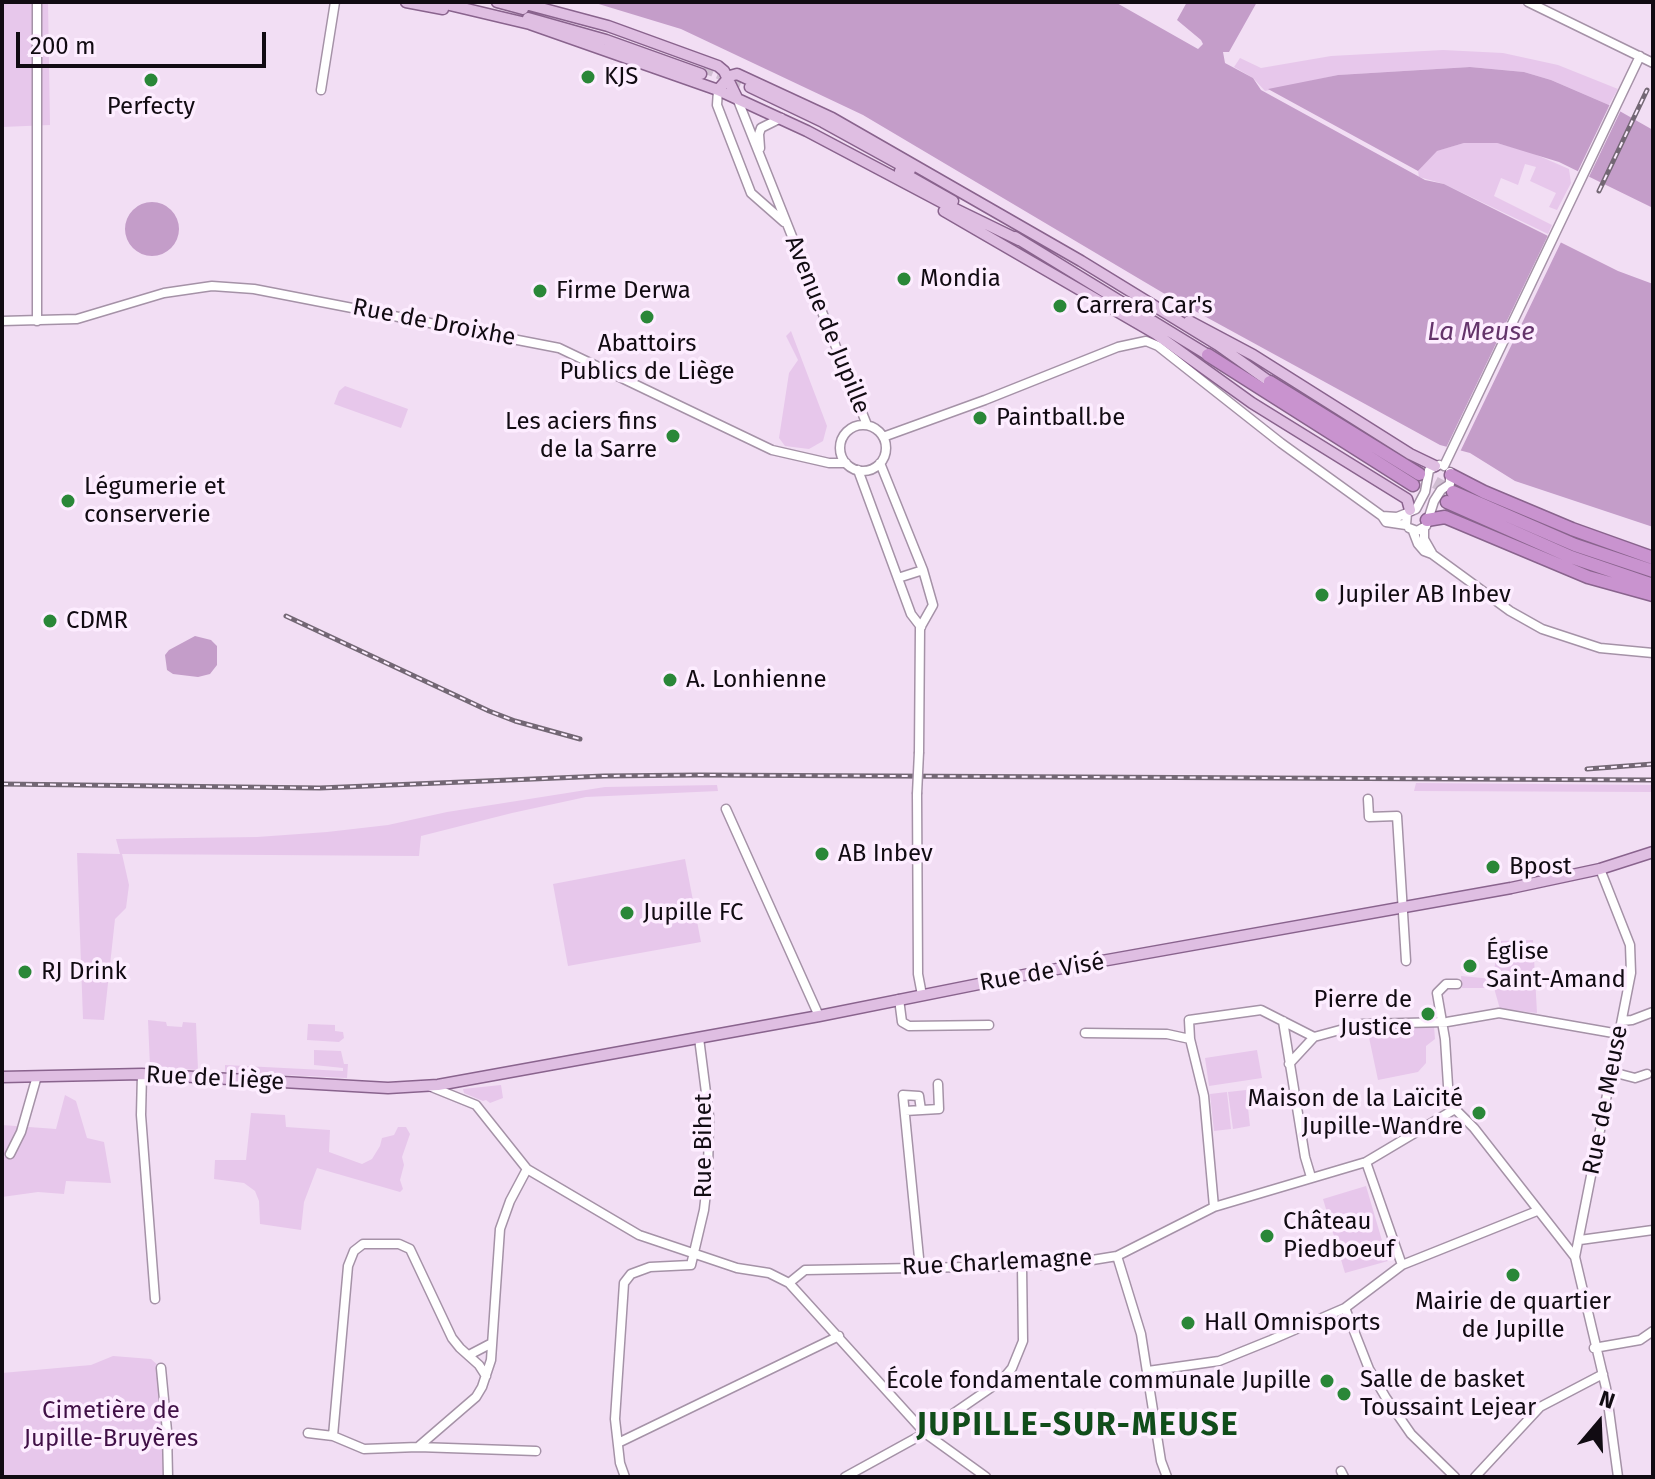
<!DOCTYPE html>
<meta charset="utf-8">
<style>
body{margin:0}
#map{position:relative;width:1655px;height:1479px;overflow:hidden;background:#f2def4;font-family:"Fira Sans",sans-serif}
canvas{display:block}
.frame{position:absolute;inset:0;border:4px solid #110b12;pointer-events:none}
.north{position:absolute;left:1559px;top:1383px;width:80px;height:80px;-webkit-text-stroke:6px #fdedff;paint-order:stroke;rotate:19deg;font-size:22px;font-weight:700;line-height:32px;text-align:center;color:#110b12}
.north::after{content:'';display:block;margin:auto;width:28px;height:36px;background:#110b12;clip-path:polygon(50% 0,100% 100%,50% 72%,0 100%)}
.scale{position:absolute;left:16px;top:32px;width:250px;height:36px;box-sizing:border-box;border:4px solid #110b12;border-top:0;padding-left:10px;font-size:24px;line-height:28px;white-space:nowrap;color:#110b12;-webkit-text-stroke:6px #fdedff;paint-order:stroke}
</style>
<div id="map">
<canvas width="1655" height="1479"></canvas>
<div class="frame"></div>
<div class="north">N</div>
<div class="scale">200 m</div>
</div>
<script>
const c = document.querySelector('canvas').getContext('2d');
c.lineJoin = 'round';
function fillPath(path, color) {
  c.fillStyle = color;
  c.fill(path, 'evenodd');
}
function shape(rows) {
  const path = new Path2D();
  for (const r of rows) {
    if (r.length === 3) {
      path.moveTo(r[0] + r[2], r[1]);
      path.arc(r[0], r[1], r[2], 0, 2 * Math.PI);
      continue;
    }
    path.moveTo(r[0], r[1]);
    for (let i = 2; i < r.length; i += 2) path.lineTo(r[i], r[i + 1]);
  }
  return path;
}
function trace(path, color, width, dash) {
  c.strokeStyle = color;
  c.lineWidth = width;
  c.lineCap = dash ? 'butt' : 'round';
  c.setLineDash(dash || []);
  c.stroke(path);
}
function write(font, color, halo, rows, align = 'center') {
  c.font = font + ' "Fira Sans",sans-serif';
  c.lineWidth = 7;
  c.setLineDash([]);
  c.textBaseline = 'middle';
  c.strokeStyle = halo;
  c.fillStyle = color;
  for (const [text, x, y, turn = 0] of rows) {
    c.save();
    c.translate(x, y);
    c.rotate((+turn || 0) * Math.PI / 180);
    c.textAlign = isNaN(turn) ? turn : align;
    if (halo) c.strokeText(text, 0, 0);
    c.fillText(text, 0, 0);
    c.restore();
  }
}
fillPath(shape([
 [2,2,48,2,50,125,2,127],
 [1443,50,1503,53,1558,65,1618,89,1609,105,1551,80,1524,72,1470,67,1338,75,1265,91,1253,78,1234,67,1240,58,1261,68,1331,56],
 [1464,143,1497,143,1530,152,1569,169,1571,183,1557,210,1549,207,1556,193,1530,181,1536,167,1525,164,1518,185,1501,178,1494,196,1552,225,1548,234,1444,184,1419,177,1418,171,1436,151],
 [791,331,827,426,823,441,809,449,785,446,779,438,789,373,798,360,786,336],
 [345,386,408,409,401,428,334,404,339,391],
 [1416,783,1653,785,1653,792,1414,791],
 [717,785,718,791,586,797,512,813,421,836,419,856,122,854,129,885,126,908,115,919,104,1020,83,1019,77,853,120,854,116,839,257,837,327,832,388,825,447,812,605,787],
 [685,859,701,942,568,966,553,884],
 [1533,940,1537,1013,1500,1009,1494,988,1462,988,1461,976,1493,979,1498,941],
 [148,1020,166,1022,167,1026,182,1027,183,1022,196,1023,198,1070,150,1067],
 [308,1024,335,1025,335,1031,343,1032,344,1038,339,1042,307,1040],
 [1434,1026,1435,1039,1426,1046,1426,1063,1418,1072,1378,1080,1367,1028],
 [314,1050,341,1051,344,1064,348,1064,347,1078,225,1072,225,1065,343,1071,343,1068,314,1065],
 [1257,1050,1262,1078,1209,1086,1205,1058],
 [501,1085,503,1098,490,1103,486,1100,483,1101,464,1093,463,1089],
 [1246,1090,1250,1126,1233,1129,1228,1092],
 [1227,1092,1231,1129,1214,1131,1210,1094],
 [65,1095,76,1101,87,1138,104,1142,111,1183,66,1181,64,1194,38,1192,2,1197,2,1125,56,1129],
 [251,1113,285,1115,286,1127,330,1130,329,1152,362,1164,372,1159,380,1146,382,1138,394,1135,398,1127,406,1127,410,1134,402,1157,404,1165,400,1180,403,1189,400,1192,317,1168,304,1202,301,1230,260,1224,259,1201,255,1191,244,1183,214,1179,215,1160,246,1160],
 [1366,1186,1388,1261,1345,1273,1323,1199],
 [113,1356,151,1359,161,1368,165,1477,2,1477,2,1373,91,1365]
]), '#e7c7eb');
fillPath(shape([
 [592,2,1115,2,1198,49,1203,44,1201,40,1177,20,1187,2,1257,2,1229,52,1223,52,1225,63,1253,78,1261,90,1425,180,1444,184,1618,271,1653,284,1653,527,1515,481,1470,453,1440,445,1175,300,863,115,681,29],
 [1470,67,1524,72,1551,80,1609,105,1653,130,1653,208,1559,162,1497,143,1464,143,1437,151,1418,171,1268,89,1338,75],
 [152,229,27],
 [195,636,211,640,217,646,217,665,210,674,198,677,173,674,167,670,165,655,169,650]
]), '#c49dc9');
fillPath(shape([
 [1611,102,1622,108,1587,181,1576,175],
 [1550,231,1563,238,1459,454,1445,450]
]), '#f2def4');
trace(shape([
 [704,68,750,87]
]), '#d0bed2', 10, [10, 5]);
trace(shape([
 [1419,474,1453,492]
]), '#d0bed2', 12, [12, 6]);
const minor = shape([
 [37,2,37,321],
 [1528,2,1653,63],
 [321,90,335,2],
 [718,90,717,105,751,193,784,222],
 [737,98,867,425],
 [760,148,759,134,761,128,781,118],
 [2,321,77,319,164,293,212,286,254,289,559,348,772,450,829,463,846,463],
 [863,448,23],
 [883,437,985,400,1118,347,1146,341,1158,346,1281,443,1382,516,1386,522,1406,525],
 [880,463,923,570,933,605,920,628,919,752],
 [1444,466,1640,56],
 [858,470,911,614,921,627],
 [1382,516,1397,517,1407,513],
 [1406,525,1407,513,1416,509,1425,492,1429,470,1439,465],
 [1409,528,1417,531,1426,526,1434,501,1441,490,1450,484,1450,472],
 [1424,528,1424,539,1432,553],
 [1413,531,1418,544,1424,551,1432,554,1510,611,1542,629,1600,648,1653,653],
 [898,578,923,570],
 [917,794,918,974,922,995],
 [1368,799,1369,817,1397,816,1406,961],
 [726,809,819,1016],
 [899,999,902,1022,909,1026,989,1025],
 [1283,1021,1305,1157,1311,1177],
 [1622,1021,1632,1020,1653,1012],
 [1085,1033,1167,1034,1190,1039],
 [1289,1064,1314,1037,1362,1024,1447,1022,1499,1013,1619,1034],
 [1612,1072,1635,1078,1647,1074],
 [142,1074,141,1115,155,1299],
 [429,1086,476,1105,527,1169,639,1235,737,1268,769,1273,789,1283,925,1433,986,1477],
 [1455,1109,1449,1101,1445,1039,1437,993,1446,984,1457,984],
 [905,1111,939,1109,938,1084],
 [10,1154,21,1132,37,1076],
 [1366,1162,1402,1265],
 [1214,1207,1204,1096,1190,1039,1189,1020,1261,1010,1314,1037],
 [1580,1240,1653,1230],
 [1117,1256,1141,1334,1161,1461,1167,1477],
 [1575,1257,1631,973,1630,945,1600,869],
 [920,1268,903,1095,919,1096,921,1110],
 [789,1283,805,1270,1022,1266,1074,1263,1117,1256,1214,1207,1366,1162,1455,1109,1474,1128,1575,1257,1606,1388,1618,1477],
 [1345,1308,1369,1369,1386,1398,1411,1434,1455,1477],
 [1594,1348,1640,1340,1653,1331],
 [469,1355,492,1343],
 [161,1368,167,1431,168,1477],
 [1148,1371,1219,1361,1271,1340,1345,1308,1402,1265,1537,1211],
 [308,1433,333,1436,364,1449,418,1447,536,1451],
 [333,1436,348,1266,354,1251,363,1244,399,1244,410,1249,452,1338,460,1348,479,1365,486,1376],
 [618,1443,839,1336],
 [418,1447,476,1397,482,1387,491,1360,500,1229,510,1201,527,1169],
 [1341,1471,1344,1477],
 [625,1477,620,1463,615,1419,624,1283,631,1274,650,1267,691,1265,704,1210,708,1175,709,1116,699,1038],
 [845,1477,925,1433,1002,1380,1012,1368,1023,1341,1022,1266],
 [1475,1477,1540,1407,1603,1374]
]);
const major = shape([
 [406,2,443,9],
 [437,2,530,24,718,90,807,131,945,204,1019,240],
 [497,2,523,9],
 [518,2,608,26,718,66,724,71,737,98],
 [528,18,606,40,701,74],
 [750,87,823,122,910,170],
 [718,90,730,76,737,74,832,118,1081,261,1218,345,1270,382],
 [900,171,953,201],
 [944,211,1156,334,1252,403,1407,499,1410,510],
 [1015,237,1208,355],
 [1189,321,1253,355,1410,454,1435,466],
 [2,1077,142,1074,388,1088,438,1085,819,1016,1029,974,1511,888,1600,869,1653,852]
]);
const highway = shape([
 [1208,355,1413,485],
 [1270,382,1419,474],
 [1451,475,1484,492,1572,529,1653,558],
 [1453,492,1575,545,1653,571],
 [1447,502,1571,557,1653,585],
 [1427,520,1445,517,1588,577,1653,595]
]);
trace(minor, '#a592a7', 11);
trace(major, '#89638d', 13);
trace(highway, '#89638d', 15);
trace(minor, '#fff', 8);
trace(major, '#dfbee2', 10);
trace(highway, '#c993cf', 12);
const rail = shape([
 [1599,191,1647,90],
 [286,616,489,711,515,721,580,739],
 [1587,769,1653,764],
 [2,784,320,788,604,776,698,775,1653,780]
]);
trace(rail, '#736774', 5);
trace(rail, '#fdedff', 2, [6]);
const minorBridge = shape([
 [917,794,919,752]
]);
trace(minorBridge, '#a592a7', 11, []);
trace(minorBridge, '#fff', 8);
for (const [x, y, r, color] of [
 [588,77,8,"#2a8738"],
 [151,80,8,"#2a8738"],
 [904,279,8,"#2a8738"],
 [540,291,8,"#2a8738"],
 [1060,306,8,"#2a8738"],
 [647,317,8,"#2a8738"],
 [980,418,8,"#2a8738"],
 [673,436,8,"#2a8738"],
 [68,501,8,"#2a8738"],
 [1322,595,8,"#2a8738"],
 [50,621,8,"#2a8738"],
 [670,680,8,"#2a8738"],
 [822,854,8,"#2a8738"],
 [1493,867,8,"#2a8738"],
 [627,913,8,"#2a8738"],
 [1470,966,8,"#2a8738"],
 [25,972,8,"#2a8738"],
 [1428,1014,8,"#2a8738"],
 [1479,1113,8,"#2a8738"],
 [1267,1236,8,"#2a8738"],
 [1513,1275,8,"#2a8738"],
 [1188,1323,8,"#2a8738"],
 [1327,1381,8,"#2a8738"],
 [1344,1394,8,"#2a8738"]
]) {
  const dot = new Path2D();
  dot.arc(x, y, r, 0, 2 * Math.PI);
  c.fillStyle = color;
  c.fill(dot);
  trace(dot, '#fdedff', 3);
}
write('24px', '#110b12', '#fdedff', [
 ["KJS",604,77],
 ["Perfecty",151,107,"center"],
 ["Mondia",920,279],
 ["Firme Derwa",556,291],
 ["Carrera Car's",1076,306],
 ["Abattoirs",647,344,"center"],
 ["Publics de Liège",647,372,"center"],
 ["Paintball.be",996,418],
 ["Les aciers fins",657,422,"right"],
 ["de la Sarre",657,450,"right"],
 ["Légumerie et",84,487],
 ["conserverie",84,515],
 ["Jupiler AB Inbev",1338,595],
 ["CDMR",66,621],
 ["A. Lonhienne",686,680],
 ["AB Inbev",838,854],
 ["Bpost",1509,867],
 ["Jupille FC",643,913],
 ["Église",1486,952],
 ["Saint-Amand",1486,980],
 ["RJ Drink",41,972],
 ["Pierre de",1412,1000,"right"],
 ["Justice",1412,1028,"right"],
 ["Maison de la Laïcité",1463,1099,"right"],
 ["Jupille-Wandre",1463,1127,"right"],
 ["Château",1283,1222],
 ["Piedboeuf",1283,1250],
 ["Mairie de quartier",1513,1302,"center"],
 ["de Jupille",1513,1330,"center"],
 ["Hall Omnisports",1204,1323],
 ["Salle de basket",1360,1380],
 ["Toussaint Lejear",1360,1408],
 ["École fondamentale communale Jupille",1311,1381,"right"]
], 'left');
write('24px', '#110b12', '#fdedff', [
 ["Rue de Droixhe",434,323,11],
 ["Avenue de Jupille",827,325,68],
 ["Rue de Visé",1042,973,-10],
 ["Rue de Liège",215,1079,3],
 ["Rue de Meuse",1606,1100,-79],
 ["Rue Bihet",704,1146,-90],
 ["Rue Charlemagne",997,1263,-3]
]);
write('24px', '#401046', '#fdedff', [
 ["Cimetière de",111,1411],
 ["Jupille-Bruyères",111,1439]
]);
write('italic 26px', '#64346b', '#fdedff', [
 ["La Meuse",1481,333]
]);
c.letterSpacing = '2px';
write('bold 32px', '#114d1b', '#fdedff', [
 ["JUPILLE-SUR-MEUSE",1078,1426]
]);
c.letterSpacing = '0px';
</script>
